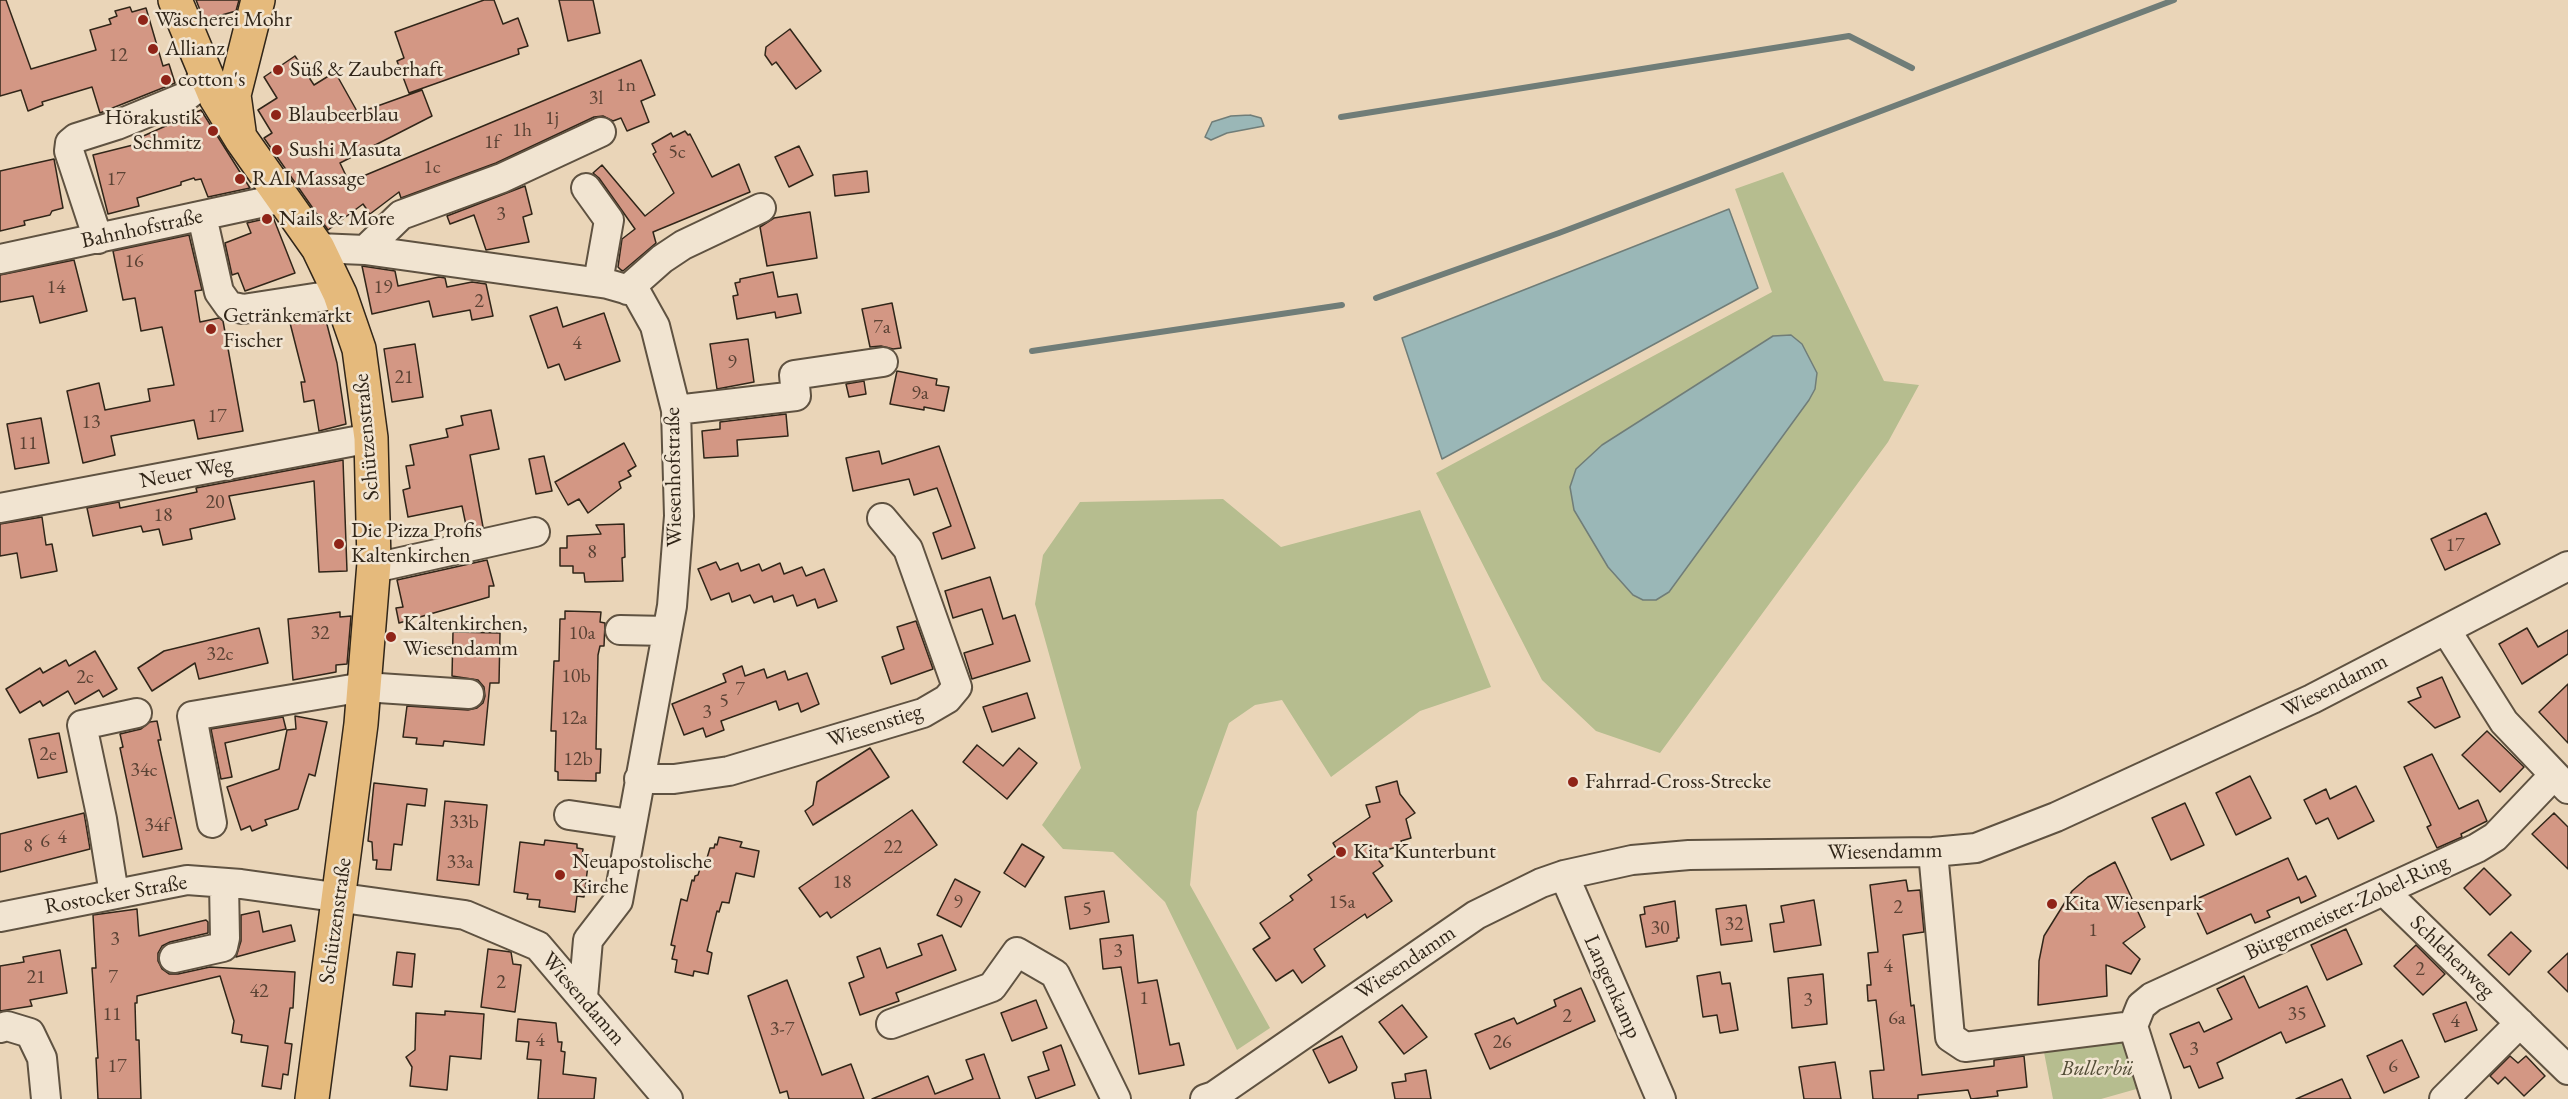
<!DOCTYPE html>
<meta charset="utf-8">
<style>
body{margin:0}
canvas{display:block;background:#ead5b8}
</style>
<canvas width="2568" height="1099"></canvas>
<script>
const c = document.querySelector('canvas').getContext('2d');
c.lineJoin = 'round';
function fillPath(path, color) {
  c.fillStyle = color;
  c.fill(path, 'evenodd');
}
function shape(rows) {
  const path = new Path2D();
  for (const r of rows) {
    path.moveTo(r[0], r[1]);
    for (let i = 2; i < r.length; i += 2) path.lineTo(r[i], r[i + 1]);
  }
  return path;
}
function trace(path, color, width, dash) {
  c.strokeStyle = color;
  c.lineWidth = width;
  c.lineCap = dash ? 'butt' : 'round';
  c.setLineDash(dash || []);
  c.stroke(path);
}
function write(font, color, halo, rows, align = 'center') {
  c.font = font + ' "EB Garamond",serif';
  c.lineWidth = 5;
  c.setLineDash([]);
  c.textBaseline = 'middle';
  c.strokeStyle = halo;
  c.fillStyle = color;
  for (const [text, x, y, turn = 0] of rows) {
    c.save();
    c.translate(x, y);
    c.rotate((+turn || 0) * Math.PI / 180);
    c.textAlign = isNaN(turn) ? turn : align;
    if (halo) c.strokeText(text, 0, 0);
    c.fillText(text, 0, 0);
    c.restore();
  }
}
fillPath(shape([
 [1783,172,1884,381,1919,385,1888,442,1660,753,1596,731,1542,680,1436,473,1772,292,1735,189],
 [1791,335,1815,389,1669,592,1602,445,1773,336],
 [1223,499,1281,547,1420,510,1491,687,1420,711,1331,777,1282,700,1255,705,1229,723,1197,812,1190,885,1270,1028,1237,1050,1165,902,1113,852,1063,849,1042,825,1081,768,1035,604,1043,555,1080,502],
 [2125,1035,2140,1088,2101,1099,2053,1099,2043,1047]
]), '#b6bd8f');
const water = shape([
 [1250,115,1261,118,1264,126,1227,133,1211,140,1205,137,1212,122,1231,116,1250,115],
 [1729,209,1758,288,1442,459,1402,338,1729,209],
 [1791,335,1802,344,1817,373,1815,389,1809,400,1669,592,1656,600,1643,600,1633,595,1608,567,1574,510,1570,487,1576,469,1602,445,1773,336,1791,335]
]);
fillPath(water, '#9ab7b7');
trace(water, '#707d78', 1.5);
trace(shape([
 [1341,117,1849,36,1912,68],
 [1376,298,1559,233,2174,0],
 [1032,351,1342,305]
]), '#707d78', 6);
const building = shape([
 [0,0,6,0,31,69,96,50,90,30,111,24,109,19,117,16,115,11,130,7,132,12,146,8,163,66,169,64,175,83,100,113,92,87,42,102,43,105,28,111,21,90,0,96,0,0],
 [196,0,239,0,236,11,204,20,196,0],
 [484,0,494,0,503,24,518,18,528,46,518,49,519,54,409,93,397,61,404,58,395,32,484,0],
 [559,0,593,0,600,33,568,41,559,0],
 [790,29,821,71,796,89,776,62,772,65,765,55,766,47,790,29],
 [295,56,314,85,335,72,358,113,422,90,432,116,340,163,349,182,641,60,655,95,641,101,649,122,627,131,621,118,613,121,603,116,594,117,496,163,401,198,399,192,370,214,363,204,328,230,264,138,272,133,258,110,277,98,264,77,295,56],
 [201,110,250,188,208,197,201,179,195,180,194,178,181,182,181,185,137,198,139,206,108,214,93,155,141,143,139,138,201,110],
 [685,131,688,135,690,134,712,177,739,164,750,192,653,232,656,243,623,271,621,270,618,267,622,239,635,229,599,178,593,173,602,165,645,216,674,193,653,154,656,152,652,144,671,133,673,137,685,131],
 [799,146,813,175,789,187,775,157,799,146],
 [54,159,63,208,52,211,50,215,24,221,25,225,0,231,0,171,54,159],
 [867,171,869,192,835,196,833,175,867,171],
 [525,186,532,214,523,217,529,242,486,250,474,215,450,224,447,216,525,186],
 [810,212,817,258,767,266,760,227,774,218,810,212],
 [273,217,295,273,245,291,238,273,232,275,225,243,251,233,247,223,273,217],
 [189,235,202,290,195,291,200,322,219,318,223,321,243,431,198,439,194,420,111,436,115,455,83,463,67,391,99,383,105,410,150,401,148,389,174,385,162,327,141,331,135,298,123,300,113,251,189,235],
 [74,260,87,311,40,323,33,296,0,302,0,275,74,260],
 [362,266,395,271,398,286,439,277,445,278,447,287,472,282,486,284,493,316,472,320,470,310,433,317,429,301,372,314,362,266],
 [773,272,778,297,797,294,801,313,776,318,775,312,737,319,733,296,738,295,735,283,740,282,740,279,773,272],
 [892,303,901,348,893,349,881,346,870,347,862,309,892,303],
 [557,307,563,327,604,313,620,361,565,380,559,364,548,368,530,316,557,307],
 [324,313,337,363,346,424,319,431,314,400,304,402,301,382,305,382,289,319,324,313],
 [748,339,754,382,717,389,710,344,748,339],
 [415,344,423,397,392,402,384,349,415,344],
 [897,371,937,379,936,385,949,387,944,411,924,407,924,410,890,404,897,371],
 [864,381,866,394,849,397,846,384,864,381],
 [491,410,499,449,470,455,483,527,467,530,462,506,408,517,403,490,410,488,406,466,414,465,410,445,448,437,446,429,463,425,461,416,491,410],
 [786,414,788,436,737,440,738,456,704,458,702,431,720,429,720,422,786,414],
 [41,418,49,463,15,469,7,424,41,418],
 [624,443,636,466,628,471,631,476,619,482,621,488,588,513,579,499,568,505,555,482,624,443],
 [939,446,975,548,942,559,933,533,951,526,937,488,914,495,909,479,853,491,846,458,879,451,882,464,939,446],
 [544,456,552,491,536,494,529,459,544,456],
 [343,460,347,571,319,572,314,481,229,496,235,519,190,529,192,539,163,545,159,529,143,532,141,526,93,536,87,508,119,502,120,508,197,492,196,488,343,460],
 [2486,513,2500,544,2445,570,2431,539,2486,513],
 [42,517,46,545,52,544,57,571,21,578,17,553,0,556,0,524,42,517],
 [624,524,625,557,622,558,623,581,585,582,584,573,573,573,573,566,560,566,560,548,567,548,567,536,601,534,596,525,624,524],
 [487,560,494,586,489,586,489,597,399,623,396,608,403,607,397,580,487,560],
 [716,562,720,570,738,563,741,571,759,564,762,571,780,563,784,574,802,567,806,576,824,569,837,601,818,608,815,599,797,606,793,595,774,602,772,596,754,603,750,595,732,602,729,593,711,600,698,569,716,562],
 [990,577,1003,619,1015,615,1030,661,972,679,964,653,993,644,982,609,953,618,945,591,990,577],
 [565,611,601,612,600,622,605,623,604,646,600,646,598,655,596,749,601,749,600,773,596,773,596,781,558,780,558,772,555,771,556,731,551,731,554,661,559,661,560,619,565,619,565,611],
 [340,612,340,617,351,616,347,664,336,665,336,672,293,680,288,619,340,612],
 [916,621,933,669,891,684,882,657,904,649,897,627,916,621],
 [259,628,268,663,199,679,195,663,152,691,138,668,164,651,259,628],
 [2527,628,2538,647,2568,630,2568,654,2522,684,2499,644,2527,628],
 [453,632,500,633,499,683,490,683,484,745,444,741,443,746,416,744,417,738,403,737,407,706,468,710,477,708,483,703,485,696,484,687,478,680,452,676,453,632],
 [95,651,117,689,103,697,99,690,75,704,68,691,43,706,40,701,20,713,6,689,40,668,43,673,66,660,69,666,95,651],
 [742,666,745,676,764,669,767,678,785,671,788,680,807,673,819,704,801,712,798,703,779,710,776,701,721,721,724,730,706,737,703,728,684,735,672,704,726,682,723,674,742,666],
 [2442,677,2460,717,2435,728,2408,702,2421,697,2417,688,2442,677],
 [2568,684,2568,743,2539,712,2568,684],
 [1027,693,1035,718,992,732,983,707,1027,693],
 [295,716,327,722,315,776,309,774,298,809,265,820,267,825,252,831,250,826,241,830,227,787,279,769,287,730,296,729,295,716],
 [283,717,286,729,225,743,232,777,221,779,211,729,283,717],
 [157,721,161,740,158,740,182,849,143,857,120,748,123,747,120,734,141,729,150,722,157,721],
 [2487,731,2524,767,2500,792,2462,755,2487,731],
 [59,733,67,772,38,778,29,739,59,733],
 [977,745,1003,766,1019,748,1037,763,1007,799,963,762,977,745],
 [870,748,889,777,813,825,805,811,813,805,817,782,870,748],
 [2432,754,2459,809,2478,800,2487,821,2461,834,2462,837,2437,848,2427,827,2431,825,2404,767,2432,754],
 [2250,776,2271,818,2236,835,2216,793,2250,776],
 [1397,781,1400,794,1415,813,1406,819,1411,838,1401,841,1402,846,1373,853,1383,866,1373,873,1392,901,1367,918,1365,914,1314,949,1325,966,1302,983,1293,970,1276,981,1253,949,1270,938,1260,923,1293,900,1290,896,1312,880,1308,875,1339,853,1333,843,1370,817,1366,805,1380,802,1376,787,1397,781],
 [374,783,427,789,425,806,407,804,402,845,394,844,391,870,376,869,377,860,373,860,372,842,368,841,374,783],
 [2356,786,2374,821,2338,839,2328,818,2316,824,2304,800,2326,789,2330,799,2356,786],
 [445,801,487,805,479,885,437,880,445,801],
 [2185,803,2204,845,2171,860,2152,818,2185,803],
 [912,810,937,845,831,918,827,912,820,917,799,888,912,810],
 [84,813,90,849,0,872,0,834,84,813],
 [2554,813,2568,827,2568,869,2532,834,2554,813],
 [719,837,742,842,740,847,759,851,754,877,736,873,729,903,722,902,719,912,717,911,707,951,712,953,708,974,694,971,693,976,675,972,677,960,672,959,675,946,671,945,681,899,687,901,692,880,694,881,695,876,698,875,702,862,707,858,710,848,714,848,715,844,717,845,719,837],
 [545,840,577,844,577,848,583,849,582,856,589,857,584,897,577,896,575,912,539,907,540,900,527,899,528,894,514,892,520,842,544,845,545,840],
 [1022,844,1044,857,1025,887,1004,873,1022,844],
 [2288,858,2298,880,2306,876,2316,896,2301,903,2299,897,2267,911,2270,917,2255,923,2251,914,2207,934,2192,901,2288,858],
 [2115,862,2145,927,2123,943,2140,959,2131,974,2106,965,2107,996,2038,1005,2039,961,2044,936,2072,891,2088,877,2115,862],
 [2484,868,2511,895,2490,915,2464,888,2484,868],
 [955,879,980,892,961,927,937,915,955,879],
 [1906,880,1908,891,1920,890,1924,932,1903,935,1911,1006,1914,1005,1922,1075,1994,1066,1994,1060,2024,1056,2027,1087,1997,1091,1998,1096,1971,1099,1968,1090,1918,1095,1918,1099,1873,1099,1870,1071,1884,1070,1876,1000,1868,1001,1867,985,1871,985,1868,953,1878,952,1870,885,1906,880],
 [1104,891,1109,922,1070,929,1065,897,1104,891],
 [1814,900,1821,945,1774,952,1770,924,1784,922,1781,906,1814,900],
 [1675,901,1679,938,1677,938,1677,941,1646,947,1640,915,1645,914,1644,907,1675,901],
 [1746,905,1752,941,1721,945,1716,909,1746,905],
 [137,909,139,936,206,920,208,922,208,933,170,942,162,946,158,953,158,961,162,969,169,974,178,974,210,967,295,972,293,1008,290,1008,285,1043,292,1044,288,1075,283,1074,281,1089,262,1086,268,1046,241,1042,242,1035,232,1033,234,1021,220,976,137,996,137,1003,135,1003,136,1040,139,1040,141,1099,98,1099,96,1058,98,1058,92,968,96,968,93,915,137,909],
 [259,911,263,932,291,925,295,941,236,957,241,941,241,915,259,911],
 [2346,929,2362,964,2327,980,2311,945,2346,929],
 [2511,932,2531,951,2509,975,2488,955,2511,932],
 [942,935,956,970,896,993,899,1001,860,1015,849,983,864,977,857,957,880,948,887,968,922,955,918,944,942,935],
 [1133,935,1138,983,1157,980,1170,1045,1179,1043,1184,1065,1139,1074,1121,967,1103,969,1100,939,1133,935],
 [2416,945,2445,974,2423,995,2394,966,2416,945],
 [488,949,511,952,513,964,521,965,515,1012,481,1007,488,949],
 [60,950,67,993,30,1000,32,1006,0,1011,0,966,24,962,23,957,60,950],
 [397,952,415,954,412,987,393,985,397,952],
 [2568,953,2568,992,2548,972,2568,953],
 [1720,972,1722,984,1730,983,1738,1030,1720,1033,1717,1015,1703,1017,1697,976,1720,972],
 [1823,974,1827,1024,1792,1028,1788,978,1823,974],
 [2244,976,2259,1008,2307,986,2325,1026,2286,1043,2281,1032,2217,1063,2223,1078,2199,1088,2190,1066,2184,1068,2170,1034,2199,1022,2204,1032,2232,1019,2217,989,2244,976],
 [787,980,822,1075,851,1064,864,1099,789,1099,787,1091,780,1093,748,996,787,980],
 [1581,988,1595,1021,1490,1069,1475,1034,1514,1018,1517,1024,1556,1006,1554,1000,1581,988],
 [1036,1000,1047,1028,1012,1041,1001,1013,1036,1000],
 [2466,1002,2477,1030,2445,1042,2433,1014,2466,1002],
 [1402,1005,1427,1037,1404,1054,1379,1022,1402,1005],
 [445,1011,484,1014,481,1059,450,1056,447,1090,410,1086,412,1067,406,1057,415,1050,416,1013,445,1015,445,1011],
 [518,1019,556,1023,558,1042,562,1042,561,1051,565,1052,563,1074,596,1078,594,1099,538,1099,541,1060,527,1059,529,1042,516,1041,518,1019],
 [1342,1036,1357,1067,1356,1070,1329,1083,1313,1050,1342,1036],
 [2402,1040,2419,1077,2384,1093,2367,1056,2402,1040],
 [1061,1045,1075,1085,1036,1099,1028,1077,1049,1070,1043,1052,1061,1045],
 [984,1054,1000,1099,872,1099,928,1076,935,1094,973,1079,966,1060,984,1054],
 [2510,1056,2518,1063,2526,1056,2545,1076,2524,1096,2505,1077,2498,1084,2490,1076,2510,1056],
 [1835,1062,1841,1099,1804,1099,1799,1067,1835,1062],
 [1426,1070,1431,1099,1395,1099,1392,1083,1406,1081,1405,1074,1426,1070],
 [2342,1079,2351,1099,2296,1099,2342,1079]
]);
fillPath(building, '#d39784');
trace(building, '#312619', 1.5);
const minor = shape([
 [586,188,609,220,598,282],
 [202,216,219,292,229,306,243,309,340,294],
 [98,239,69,151,70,143,76,138,117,125,185,97,196,89,205,72],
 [318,248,365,250,608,284,636,292,655,326,676,410,679,516,672,606,618,901,588,940,583,997],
 [365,250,401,215,502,178,601,132],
 [0,259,283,198],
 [627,290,662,259,683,245,761,208],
 [676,410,796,396,794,375,883,362],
 [0,508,371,438],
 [374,568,535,532],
 [620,630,667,631],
 [2446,630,2504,722,2568,789],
 [639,779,674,779,729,771,923,713,947,699,957,687,908,549,882,518],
 [569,815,630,824],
 [212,823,192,716,364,687,469,694],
 [1933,852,1950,1037,1965,1047,2133,1026],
 [1564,875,1661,1099],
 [2385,892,2568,1070],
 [114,894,102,819,82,725,137,713],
 [0,917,187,880,241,884,465,915,538,946,668,1099],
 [174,958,223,947,225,938,224,883],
 [891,1024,992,987,1017,952,1055,974,1116,1099],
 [0,1028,7,1026,30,1033,42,1058,46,1099],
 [1205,1099,1214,1096,1476,915,1541,883,1564,875,1632,860,1689,855,1933,852,1976,848,2056,817,2312,699,2568,566],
 [2156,1099,2133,1026,2141,1006,2152,997,2477,848,2495,837,2554,775],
 [2444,1099,2520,1023]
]);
const major = shape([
 [175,0,216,98,241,139,318,248,340,294,359,349,371,438,374,563,361,724,312,1099],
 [239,131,234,95,258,0]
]);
trace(minor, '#5f5241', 32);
trace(major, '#312619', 36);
trace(minor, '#f1e4d1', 28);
trace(major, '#e5ba7c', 33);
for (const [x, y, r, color] of [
 [143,20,6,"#8f2418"],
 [153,49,6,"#8f2418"],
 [278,70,6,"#8f2418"],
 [166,80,6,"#8f2418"],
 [276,115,6,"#8f2418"],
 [213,131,6,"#8f2418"],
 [277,150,6,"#8f2418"],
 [240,179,6,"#8f2418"],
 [267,219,6,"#8f2418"],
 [211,329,6,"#8f2418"],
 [339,544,6,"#8f2418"],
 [391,637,6,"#8f2418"],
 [1573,782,6,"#8f2418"],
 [1341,852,6,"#8f2418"],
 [560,875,6,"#8f2418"],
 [2052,904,6,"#8f2418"]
]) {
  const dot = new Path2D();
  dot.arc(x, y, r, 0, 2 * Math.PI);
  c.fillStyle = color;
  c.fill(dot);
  trace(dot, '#f1e4d1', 2);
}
write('20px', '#5a4234', null, [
 ["12",118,56],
 ["1n",626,86],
 ["3l",596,99],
 ["1j",552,119],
 ["1h",522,131],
 ["1f",492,143],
 ["5c",677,153],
 ["1c",432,168],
 ["17",116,180],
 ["3",501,215],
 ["16",134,262],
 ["14",56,288],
 ["19",383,288],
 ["2",479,302],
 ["7a",882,328],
 ["4",577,344],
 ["9",732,363],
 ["21",404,378],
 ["9a",920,394],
 ["17",217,417],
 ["13",91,423],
 ["11",28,444],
 ["20",215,503],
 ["18",163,516],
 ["17",2455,546],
 ["8",592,553],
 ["32",320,634],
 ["10a",582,634],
 ["32c",220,655],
 ["10b",576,677],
 ["2c",85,678],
 ["7",740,690],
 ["5",724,702],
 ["3",707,713],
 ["12a",574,719],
 ["2e",48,755],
 ["12b",578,760],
 ["34c",144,771],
 ["33b",464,823],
 ["34f",157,826],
 ["4",62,838],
 ["6",45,842],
 ["8",28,847],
 ["22",893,848],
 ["33a",460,863],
 ["18",842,883],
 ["9",958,903],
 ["15a",1342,903],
 ["2",1898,908],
 ["5",1087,910],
 ["32",1734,925],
 ["30",1660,929],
 ["1",2093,931],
 ["3",115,940],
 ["3",1118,952],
 ["4",1888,967],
 ["2",2420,970],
 ["21",36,978],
 ["7",113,978],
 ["2",501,983],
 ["42",259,992],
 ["1",1144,999],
 ["3",1808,1001],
 ["11",112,1015],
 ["35",2297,1015],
 ["2",1567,1017],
 ["6a",1897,1019],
 ["4",2455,1022],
 ["3-7",782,1030],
 ["4",540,1041],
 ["26",1502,1043],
 ["3",2194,1050],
 ["17",117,1067],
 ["6",2393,1067]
]);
write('22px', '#312619', '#f1e4d1', [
 ["Wäscherei Mohr",155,20],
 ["Allianz",165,49],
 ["Süß & Zauberhaft",290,70],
 ["cotton's",178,80],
 ["Blaubeerblau",288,115],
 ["Hörakustik",201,118,"right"],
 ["Schmitz",201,143,"right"],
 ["Sushi Masuta",289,150],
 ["RAI Massage",252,179],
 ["Nails & More",279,219],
 ["Getränkemarkt",223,316],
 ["Fischer",223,341],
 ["Die Pizza Profis",351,531],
 ["Kaltenkirchen",351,556],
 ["Kaltenkirchen,",403,624],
 ["Wiesendamm",403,649],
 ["Fahrrad-Cross-Strecke",1585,782],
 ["Kita Kunterbunt",1353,852],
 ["Neuapostolische",572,862],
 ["Kirche",572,887],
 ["Kita Wiesenpark",2064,904]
], 'left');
write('22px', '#312619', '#f1e4d1', [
 ["Bahnhofstraße",142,229,-12],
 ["Schützenstraße",367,437,-95],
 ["Neuer Weg",186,473,-11],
 ["Wiesenhofstraße",674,477,-91],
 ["Wiesendamm",2335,686,-27],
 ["Wiesenstieg",875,726,-18],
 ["Wiesendamm",1885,852,-1],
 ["Rostocker Straße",116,895,-10],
 ["Bürgermeister-Zobel-Ring",2347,908,-25],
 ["Schützenstraße",336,921,-82],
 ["Schlehenweg",2452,957,44],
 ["Wiesendamm",1406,963,-34],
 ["Langenkamp",1612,987,66],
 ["Wiesendamm",583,999,49]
]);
write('italic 22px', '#524c36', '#f1e4d1', [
 ["Bullerbü",2097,1069]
]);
</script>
